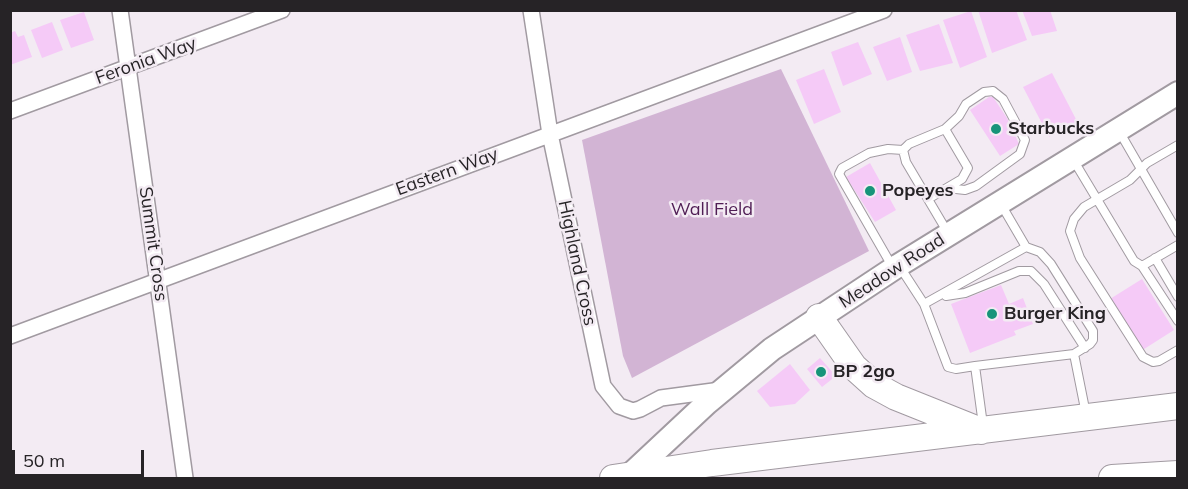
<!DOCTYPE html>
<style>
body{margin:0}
#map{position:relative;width:1188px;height:489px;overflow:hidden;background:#f3ebf3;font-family:Mulish,sans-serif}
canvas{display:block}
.frame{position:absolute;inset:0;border:12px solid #262326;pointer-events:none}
.scale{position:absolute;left:12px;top:450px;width:132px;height:27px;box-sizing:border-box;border:3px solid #262326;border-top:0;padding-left:8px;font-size:18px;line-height:21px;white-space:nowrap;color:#262326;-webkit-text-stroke:4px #f3ebf3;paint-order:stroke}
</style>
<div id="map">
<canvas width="1188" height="489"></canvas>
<div class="frame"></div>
<div class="scale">50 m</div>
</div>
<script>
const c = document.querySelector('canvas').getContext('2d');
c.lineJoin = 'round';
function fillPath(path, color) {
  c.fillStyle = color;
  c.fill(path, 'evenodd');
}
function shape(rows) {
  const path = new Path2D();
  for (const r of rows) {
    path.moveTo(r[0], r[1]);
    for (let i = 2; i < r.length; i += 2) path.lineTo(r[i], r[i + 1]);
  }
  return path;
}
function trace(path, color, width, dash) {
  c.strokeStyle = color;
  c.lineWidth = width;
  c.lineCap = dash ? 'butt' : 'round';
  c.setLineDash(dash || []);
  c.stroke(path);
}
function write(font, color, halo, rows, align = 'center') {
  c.font = font + ' Mulish,sans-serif';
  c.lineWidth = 5;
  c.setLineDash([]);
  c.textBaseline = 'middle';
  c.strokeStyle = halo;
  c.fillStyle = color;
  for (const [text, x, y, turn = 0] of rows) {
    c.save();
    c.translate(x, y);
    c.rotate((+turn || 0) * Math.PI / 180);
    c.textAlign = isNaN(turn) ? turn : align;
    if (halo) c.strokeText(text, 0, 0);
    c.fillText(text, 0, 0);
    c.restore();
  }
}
fillPath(shape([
 [781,69,869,251,632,378,623,356,582,140]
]), '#d2b4d4');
fillPath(shape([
 [978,10,1016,10,1027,40,992,53],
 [1022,10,1050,10,1057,31,1032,36],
 [971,11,987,57,960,68,943,20],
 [84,12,94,40,71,48,60,20],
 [52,22,63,50,42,58,31,30],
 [939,24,953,63,920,71,906,35],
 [15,31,18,37,24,35,32,57,10,65,10,33],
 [900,37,912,72,887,81,873,47],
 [858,42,872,74,843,86,831,52],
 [824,69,841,112,814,124,796,80],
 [1052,73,1078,123,1049,137,1023,87],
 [989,97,993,97,1007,118,1019,144,1000,156,970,110],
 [870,163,896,210,875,222,846,177],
 [1142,279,1174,330,1141,351,1110,299],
 [1001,285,1009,304,1023,298,1033,324,1014,331,1016,335,970,353,951,304],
 [820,358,836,376,822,387,807,369],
 [790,364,810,390,795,404,770,407,757,391]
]), '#f5caf7');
const service = shape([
 [945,129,959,116,966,104,984,92,993,91,1003,99,1025,140,1020,154,976,186,965,190,947,188],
 [1119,131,1178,233],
 [1178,145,1147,163,1130,180,1084,207,1074,219,1070,231,1080,258,1143,357,1153,362,1159,361,1178,350],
 [1074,161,1134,261,1142,266,1178,321],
 [928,199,962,179,968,168,945,129,909,144,903,150,906,162,948,233],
 [1002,206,1026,247],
 [1155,258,1178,297],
 [892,266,839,174,842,168,869,153,888,149,903,150],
 [1142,266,1178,245],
 [900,267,924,304,1026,247,1040,252,1051,264,1093,331,1093,340,1090,344,1074,354,1086,414],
 [946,296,965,293,1019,271,1031,271,1044,284,1085,348],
 [924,304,948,367,956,369,975,366,983,425],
 [975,366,1074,354]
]);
const minor = shape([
 [120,10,185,478],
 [531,10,550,134,603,386,619,406,633,411,640,409,661,398,721,390],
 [10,111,282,10],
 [10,336,884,10]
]);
const secondary = shape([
 [630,478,630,475,707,403,772,349,899,265,1178,93]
]);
const trunk = shape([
 [819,317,854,367,874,385,896,397,981,431],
 [613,478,712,463,1178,406],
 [1112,478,1178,474]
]);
trace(service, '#a19aa1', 10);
trace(minor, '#a19aa1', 18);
trace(secondary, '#a19aa1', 26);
trace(trunk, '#a19aa1', 28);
trace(service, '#fff', 8);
trace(minor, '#fff', 15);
trace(secondary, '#fff', 22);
trace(trunk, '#fff', 26);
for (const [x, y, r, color] of [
 [996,129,6,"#17947a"],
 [870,191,6,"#17947a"],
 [992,314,6,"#17947a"],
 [821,372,6,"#17947a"]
]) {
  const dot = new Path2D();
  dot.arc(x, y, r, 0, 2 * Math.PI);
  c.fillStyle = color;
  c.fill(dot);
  trace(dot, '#f3ebf3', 2);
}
write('18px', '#262326', '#f3ebf3', [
 ["Feronia Way",146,61,-20],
 ["Eastern Way",447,172,-20],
 ["Summit Cross",153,244,82],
 ["Highland Cross",577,263,78],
 ["Meadow Road",892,271,-33]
]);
write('bold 18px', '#262326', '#f3ebf3', [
 ["Starbucks",1008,129],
 ["Popeyes",882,191],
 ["Burger King",1004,314],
 ["BP 2go",833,372]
], 'left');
write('18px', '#4f1d54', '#f3ebf3', [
 ["Wall Field",712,210]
]);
</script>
